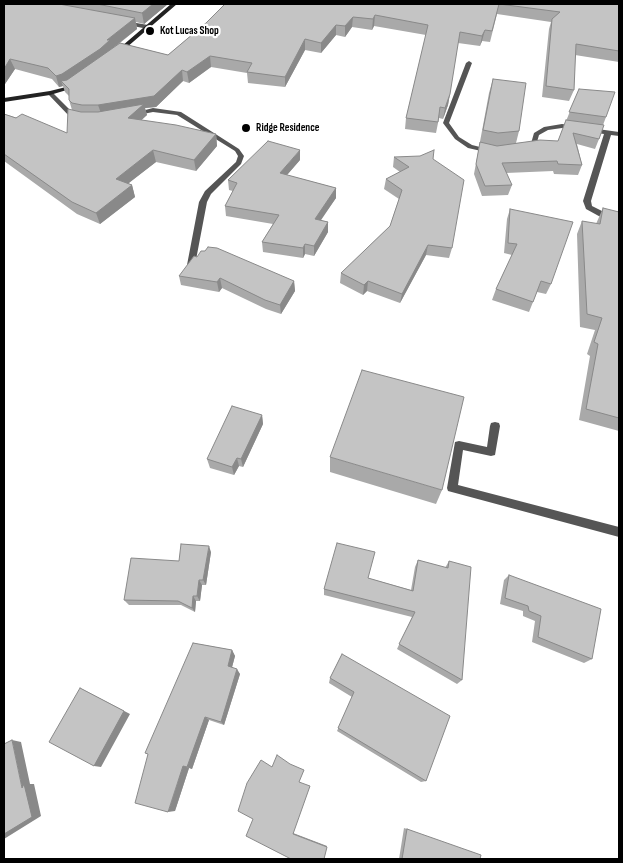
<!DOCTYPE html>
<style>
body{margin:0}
#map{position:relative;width:623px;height:863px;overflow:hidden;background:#fff;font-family:"Sofia Sans Condensed",sans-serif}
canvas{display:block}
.frame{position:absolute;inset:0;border:5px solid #000;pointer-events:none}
</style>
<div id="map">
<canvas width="623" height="863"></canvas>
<div class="frame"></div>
</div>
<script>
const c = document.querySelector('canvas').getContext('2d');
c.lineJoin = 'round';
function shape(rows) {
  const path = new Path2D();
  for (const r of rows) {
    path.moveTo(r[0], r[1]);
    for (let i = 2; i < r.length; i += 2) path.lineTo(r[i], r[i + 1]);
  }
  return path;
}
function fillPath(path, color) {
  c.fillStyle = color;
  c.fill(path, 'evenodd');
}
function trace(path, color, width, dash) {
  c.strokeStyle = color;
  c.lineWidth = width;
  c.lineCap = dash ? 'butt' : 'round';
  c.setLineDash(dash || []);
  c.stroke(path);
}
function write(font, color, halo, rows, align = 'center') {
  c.font = font + ' "Sofia Sans Condensed",sans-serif';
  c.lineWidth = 4.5;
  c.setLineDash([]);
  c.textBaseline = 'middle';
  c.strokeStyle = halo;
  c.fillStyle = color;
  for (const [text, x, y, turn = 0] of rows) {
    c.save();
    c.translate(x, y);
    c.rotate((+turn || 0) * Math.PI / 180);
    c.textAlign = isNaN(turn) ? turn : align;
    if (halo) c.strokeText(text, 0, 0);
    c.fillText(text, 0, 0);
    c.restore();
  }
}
fillPath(shape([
 [495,422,499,423,500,426,495,455,491,456,463,450,458,485,619,527,619,537,448,491,447,488,455,442,459,441,487,447,490,426,491,423,495,422]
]), '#555');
fillPath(shape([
 [125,21,148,25,151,27,148,29,123,24,122,23,125,21],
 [469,61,472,63,449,123,459,137,472,145,492,150,493,151,490,153,468,148,455,139,443,123,466,63,469,61],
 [48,92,52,92,75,115,81,117,81,119,71,118,48,94,48,92],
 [153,108,181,112,239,149,244,156,241,164,211,194,207,202,195,265,191,268,187,265,199,202,205,191,236,162,238,156,235,151,177,115,153,112,133,116,130,114,153,108],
 [562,124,619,132,619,136,611,135,591,201,592,206,612,216,612,220,606,220,586,209,583,201,604,134,562,128,548,130,539,135,535,149,530,151,527,149,530,147,534,133,544,127,562,124]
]), '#555');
fillPath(shape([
 [171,4,177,4,119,54,115,54,115,52,171,4],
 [73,82,78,83,70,89,50,95,4,102,4,98,50,91,66,87,73,82]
]), '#222');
fillPath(shape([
 [4,4,168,4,144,24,136,22,137,29,120,43,168,55,206,23,225,4,619,4,619,62,575,55,574,90,569,101,542,97,549,29,551,22,497,14,490,42,482,41,480,46,458,43,448,105,443,119,439,118,436,133,405,129,406,118,426,35,374,26,372,30,352,27,345,37,336,35,321,53,305,50,285,87,248,83,247,73,211,67,189,83,183,81,156,107,145,108,147,115,141,120,216,134,217,146,196,171,156,162,128,183,132,185,135,197,100,224,77,214,4,161,4,114,67,133,72,110,69,100,69,96,65,92,63,86,59,87,52,79,15,69,5,84,4,84],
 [493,79,519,131,516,143,558,141,579,89,606,117,603,125,599,139,595,149,577,144,582,165,578,175,554,174,553,171,506,173,512,185,508,195,482,196,474,174,489,93],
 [394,157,433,159,452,248,449,258,426,255,400,303,367,291,363,295,340,283,341,273,390,226,399,199,384,189,386,179,400,172,393,167],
 [300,160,287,175,336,188,336,198,320,220,328,222,328,232,314,256,305,254,303,258,263,252,262,242,273,224,226,216,225,206,233,191,229,190,228,180],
 [603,208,619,255,619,431,579,420,590,356,587,354,595,330,580,327,577,234,582,221,596,224],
 [510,209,551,284,546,294,537,292,529,312,492,300,496,289,512,255,504,253,507,219],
 [179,276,294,281,295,291,281,314,266,309,222,288,219,292,181,285],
 [262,415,263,424,243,467,239,466,234,475,210,468,207,459],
 [330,457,442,490,436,504,330,472],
 [211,552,206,585,202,585,200,601,196,601,195,612,181,605,129,605,124,600,179,561],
 [418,560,445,568,449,561,462,680,457,684,397,649,412,617,324,595,324,589,368,578,411,590,415,567],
 [509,575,592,659,584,663,532,642,535,621,523,616,523,611,500,604,504,580],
 [193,643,232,650,235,656,232,667,240,674,224,725,209,720,192,769,189,768,175,811],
 [342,654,426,781,421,782,337,731,352,697,329,683,330,678],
 [404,828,407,829,480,859,399,859]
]), '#a9a9a9');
fillPath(shape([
 [153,4,168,4,144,24,142,13],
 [375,15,374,26,372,30,373,19],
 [353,17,352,27,345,37,345,26],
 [135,18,137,29,65,85,61,81,63,86,59,87,56,76,107,40],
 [336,25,336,35,321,53,321,43],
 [485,30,482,41,480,46,482,36],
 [305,39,305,50,285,87,285,77],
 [210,56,211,67,189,83,187,72],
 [10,59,15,69,5,84,4,80,4,69],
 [182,70,183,81,156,107,145,108,147,115,131,130,102,116,98,105],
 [450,94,448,105,443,119,445,108],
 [216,134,217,146,196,171,194,160],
 [153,150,156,162,120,190,116,179],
 [300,150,300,160,280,183,280,173],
 [132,185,135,197,100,224,96,213],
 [336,188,336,198,315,229,315,219],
 [328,222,328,232,314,256,314,246],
 [305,244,305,254,303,258,303,248],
 [428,245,426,255,400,303,402,294],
 [220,278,222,288,219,292,217,282],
 [294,281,295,291,281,314,280,305],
 [368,281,367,291,363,295,364,285],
 [262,415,263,424,243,467,241,459],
 [237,458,239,466,234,475,232,467],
 [209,546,211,552,206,585,203,580],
 [199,580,202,585,200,601,197,596],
 [193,596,196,601,195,612,192,608],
 [232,650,235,656,231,671,228,666],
 [237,669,240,674,224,725,221,722],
 [80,688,130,714,101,767,94,766],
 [205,717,209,720,192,769,187,767],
 [12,740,21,742,30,784,34,784,41,816,4,839,4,834,22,788],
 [183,766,189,768,175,811,168,812],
 [293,833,327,846,327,847,293,834]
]), '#898989');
const building = shape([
 [4,4,59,4,135,18,107,40,110,40,100,49,62,74,56,76,48,68,10,59,4,69,4,4],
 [97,4,153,4,142,13,97,4],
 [225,4,619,4,619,51,576,44,574,90,546,86,552,19,560,12,499,4,492,31,485,30,482,36,460,32,450,94,445,108,440,107,438,122,406,118,428,25,375,15,373,19,353,17,345,26,336,25,321,43,305,39,285,77,247,72,252,63,210,56,187,72,182,70,154,96,98,105,82,105,72,103,69,100,69,89,61,81,67,80,120,43,168,55,206,23,225,4],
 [493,79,526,83,519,131,498,133,483,130,493,79],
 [579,89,615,92,606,117,569,112,579,89],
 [144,104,128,118,176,125,216,134,194,160,153,150,116,179,132,185,96,213,72,202,4,154,4,114,16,118,22,114,67,133,68,109,81,112,98,112,144,104],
 [566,120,604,125,599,139,573,133,582,165,558,164,557,161,502,163,512,185,485,186,476,164,480,142,497,146,540,140,558,141,566,120],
 [268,141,300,150,280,173,336,188,315,219,328,222,314,246,305,244,303,248,262,242,279,215,225,206,237,183,228,180,268,141],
 [434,150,433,159,464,180,452,248,428,245,402,294,368,281,364,285,341,273,390,226,402,190,386,179,409,167,394,157,420,156,434,150],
 [603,208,619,212,619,418,586,409,598,344,594,342,602,318,587,314,582,221,600,224,603,208],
 [510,209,573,222,551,284,541,281,533,302,496,289,517,244,508,243,510,209],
 [208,247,217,248,294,281,280,305,265,300,220,278,217,282,179,276,194,256,197,257,201,251,205,251,208,247],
 [362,370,464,397,442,490,330,457,362,370],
 [232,406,262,415,241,459,237,458,232,467,207,459,232,406],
 [337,543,375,552,368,578,413,591,418,560,448,568,449,561,471,567,462,680,399,644,415,612,324,589,337,543],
 [181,544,209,546,203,580,199,580,197,596,193,596,192,608,178,601,124,600,131,558,179,561,181,544],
 [509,575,601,609,592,659,538,637,541,616,529,611,528,606,505,598,509,575],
 [193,643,232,650,228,666,237,669,221,722,205,717,187,767,183,766,168,812,135,803,148,754,145,753,193,643],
 [342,654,450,716,426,781,338,728,354,692,330,678,342,654],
 [80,688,124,711,94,766,49,742,80,688],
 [12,740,22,788,24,784,32,817,4,834,4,744,12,740],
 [277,755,290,764,304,770,299,782,310,786,293,834,327,847,324,859,291,859,246,836,253,819,238,811,247,783,261,760,272,767,277,755],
 [407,829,481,855,480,859,402,859,407,829]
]);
fillPath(building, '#c4c4c4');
trace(building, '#898989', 1);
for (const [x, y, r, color] of [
 [150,31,5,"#000"],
 [246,128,5,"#000"]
]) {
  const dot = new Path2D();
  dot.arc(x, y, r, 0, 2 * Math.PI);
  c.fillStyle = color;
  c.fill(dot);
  trace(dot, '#fff', 2);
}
write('bold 11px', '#000', '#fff', [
 ["Kot Lucas Shop",160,31],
 ["Ridge Residence",256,128]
], 'left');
</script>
